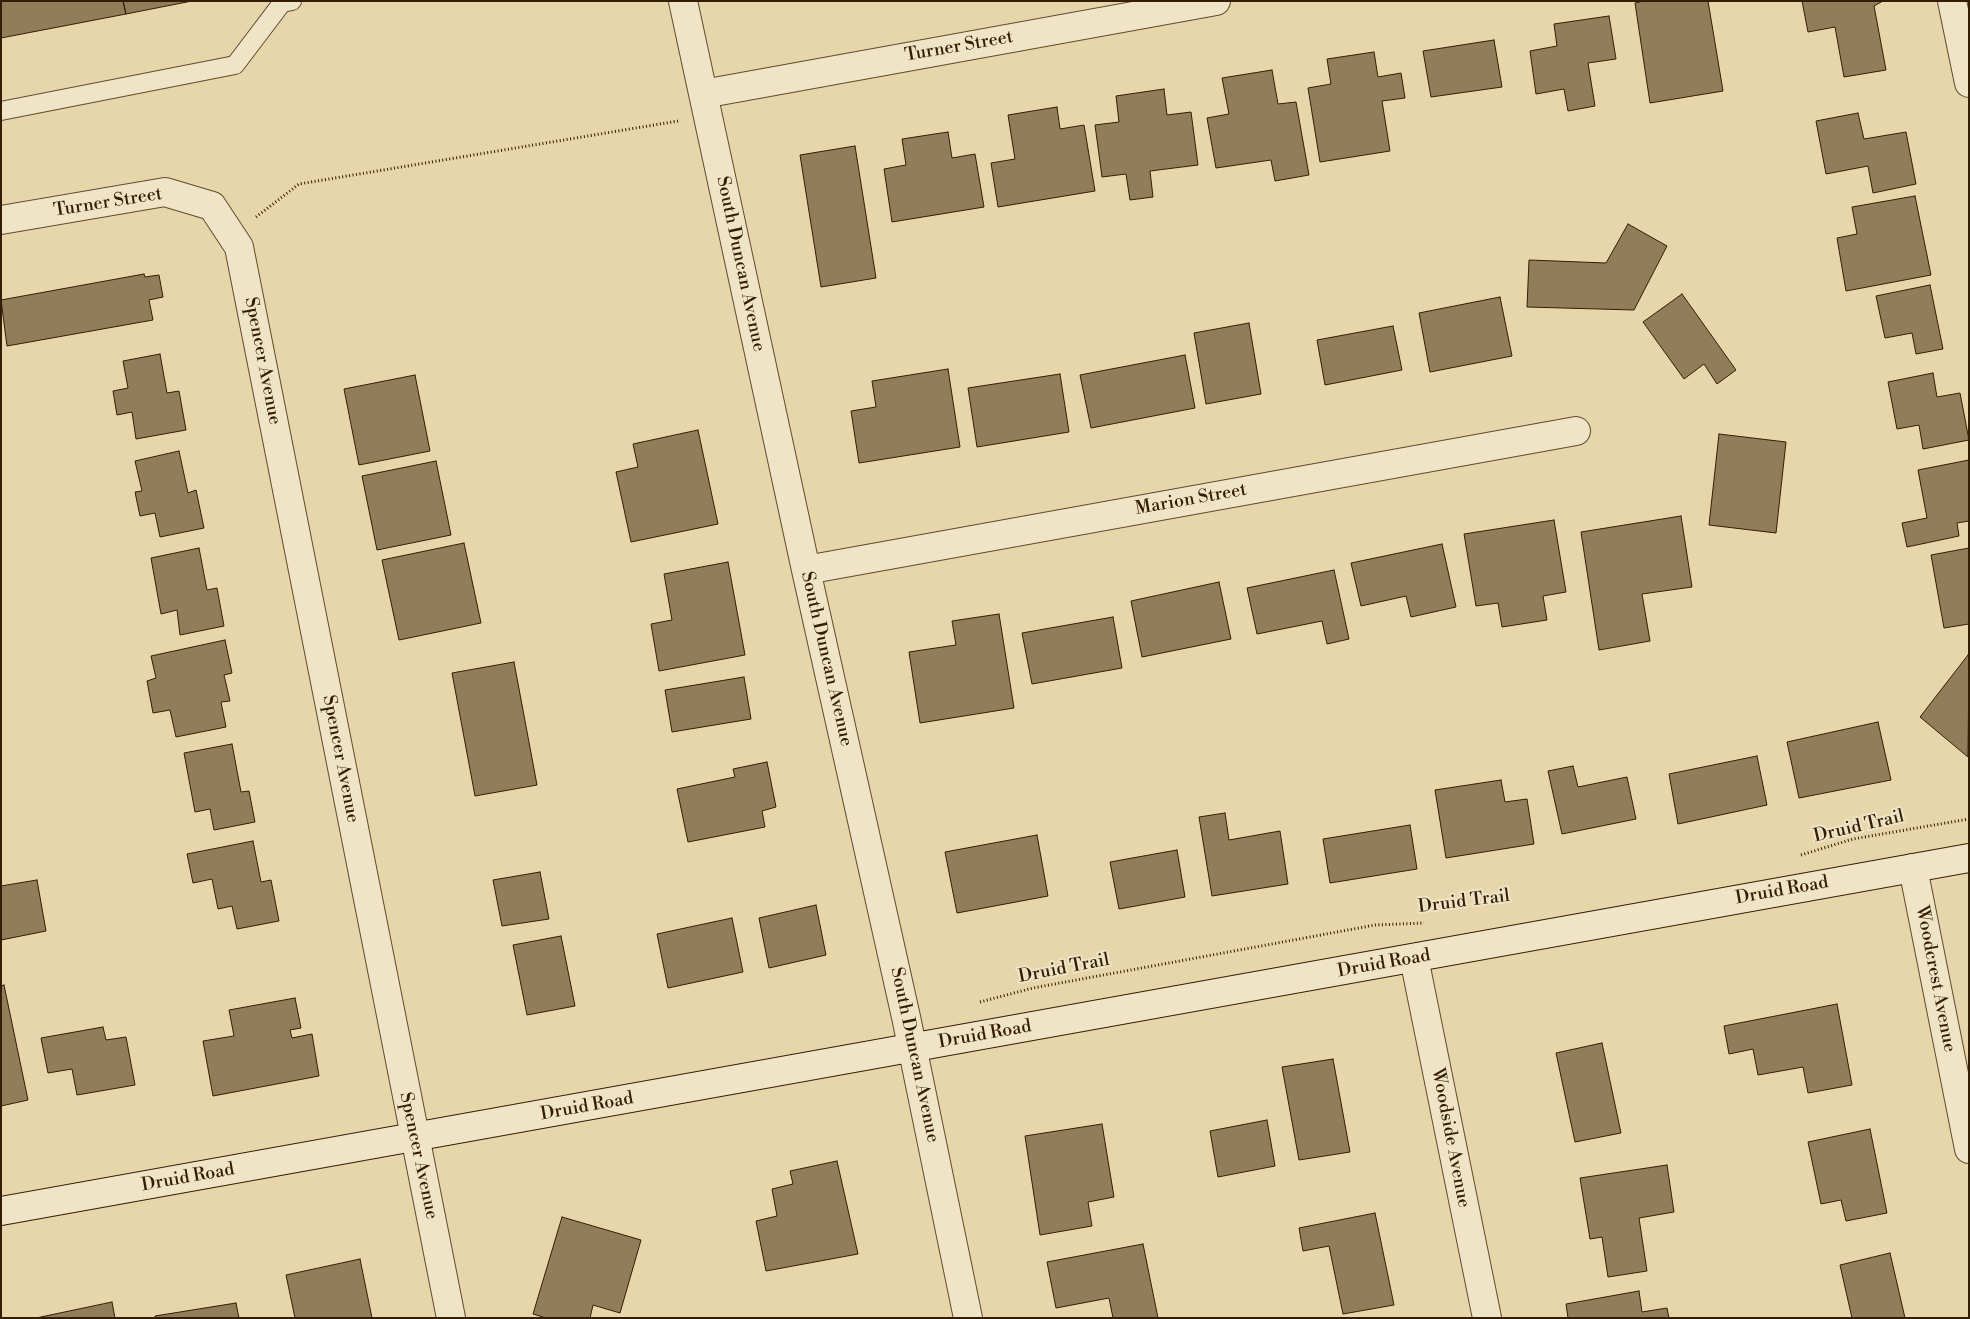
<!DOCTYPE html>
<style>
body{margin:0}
#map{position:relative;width:1970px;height:1319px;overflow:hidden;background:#e7d6a9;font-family:"Libre Bodoni",serif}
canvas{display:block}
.frame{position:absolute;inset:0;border:2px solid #351c05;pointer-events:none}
</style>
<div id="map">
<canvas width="1970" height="1319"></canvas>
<div class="frame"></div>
</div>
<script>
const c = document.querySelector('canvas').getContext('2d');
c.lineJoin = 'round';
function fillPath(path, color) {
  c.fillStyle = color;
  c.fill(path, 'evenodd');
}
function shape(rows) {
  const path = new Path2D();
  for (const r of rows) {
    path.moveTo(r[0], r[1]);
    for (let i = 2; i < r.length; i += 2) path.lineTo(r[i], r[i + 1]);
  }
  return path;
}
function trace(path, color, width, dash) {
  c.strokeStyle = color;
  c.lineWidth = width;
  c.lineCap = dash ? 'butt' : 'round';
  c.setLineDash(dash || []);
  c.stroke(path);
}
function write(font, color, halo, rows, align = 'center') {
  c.font = font + ' "Libre Bodoni",serif';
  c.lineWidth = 4;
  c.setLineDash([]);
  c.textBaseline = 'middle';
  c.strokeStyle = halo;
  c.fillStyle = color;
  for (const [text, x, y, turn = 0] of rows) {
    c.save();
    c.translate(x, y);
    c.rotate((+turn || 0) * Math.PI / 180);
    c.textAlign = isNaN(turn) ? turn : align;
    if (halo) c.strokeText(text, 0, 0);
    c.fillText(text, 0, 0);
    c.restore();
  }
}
const building = shape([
 [1,1,123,1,126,14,1,38,1,1],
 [123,1,192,1,126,14,123,1],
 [1643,1,1708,1,1723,91,1650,103,1635,3,1643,1],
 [1802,1,1883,1,1874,6,1886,70,1844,77,1835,27,1808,32,1802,1],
 [1609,16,1616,59,1588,63,1595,106,1568,111,1564,89,1536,94,1530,51,1557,46,1554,24,1609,16],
 [1494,40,1502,87,1431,97,1423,51,1494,40],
 [1374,52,1378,77,1401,73,1405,98,1382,101,1390,151,1320,162,1308,88,1331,84,1327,59,1374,52],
 [1272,70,1278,104,1296,102,1309,175,1275,181,1271,160,1216,168,1207,118,1229,114,1222,78,1272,70],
 [1164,89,1167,115,1191,112,1198,165,1150,171,1153,197,1130,200,1126,174,1102,177,1095,125,1119,122,1116,96,1164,89],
 [1057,107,1060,129,1084,125,1095,191,998,207,991,163,1015,159,1008,115,1057,107],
 [1858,113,1864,139,1906,132,1916,184,1873,193,1868,166,1826,174,1816,121,1858,113],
 [948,132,952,158,975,154,984,207,892,222,884,169,906,165,902,139,948,132],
 [855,146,876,278,821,287,800,155,855,146],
 [1915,196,1931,275,1846,291,1837,238,1857,234,1852,207,1915,196],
 [1628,224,1667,246,1634,310,1527,307,1529,260,1606,263,1628,224],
 [144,274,145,277,159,275,163,297,149,300,153,320,7,346,1,300,144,274],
 [1930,285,1943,349,1916,354,1912,333,1885,338,1876,296,1930,285],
 [1682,294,1736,370,1717,384,1704,364,1684,379,1643,322,1682,294],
 [1500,297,1512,356,1430,372,1419,313,1500,297],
 [1249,323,1261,394,1206,404,1194,333,1249,323],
 [1393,326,1402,370,1325,385,1317,340,1393,326],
 [160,354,167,393,179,391,186,430,136,439,132,412,117,415,113,391,128,388,123,361,160,354],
 [1185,355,1195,408,1091,428,1080,375,1185,355],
 [948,369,960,447,859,463,851,411,876,407,872,381,948,369],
 [1933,373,1937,397,1960,393,1969,440,1923,449,1919,425,1897,429,1888,382,1933,373],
 [1060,374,1069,432,977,447,968,388,1060,374],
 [415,375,430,451,359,465,344,389,415,375],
 [698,430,718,524,631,542,616,472,638,467,633,444,698,430],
 [1719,434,1786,442,1776,533,1709,525,1719,434],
 [179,451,188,493,196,490,204,528,160,537,155,513,140,516,135,492,142,491,135,461,179,451],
 [1969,460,1969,521,1957,523,1959,536,1907,547,1902,523,1927,518,1918,470,1969,460],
 [436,461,451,535,377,550,362,476,436,461],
 [1681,516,1692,587,1642,594,1650,641,1599,650,1581,532,1681,516],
 [1554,520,1566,592,1543,596,1547,620,1502,627,1498,603,1476,606,1464,534,1554,520],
 [464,543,481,623,399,640,382,560,464,543],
 [1442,544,1456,607,1411,617,1406,596,1361,606,1351,563,1442,544],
 [199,548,207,590,217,588,224,626,180,635,177,610,161,614,151,558,199,548],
 [1969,548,1969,624,1944,628,1931,555,1969,548],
 [728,562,745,655,659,671,651,624,672,620,664,574,728,562],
 [1334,570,1349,639,1327,644,1322,621,1257,634,1247,588,1334,570],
 [1219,582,1231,639,1142,657,1131,601,1219,582],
 [999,614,1014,708,920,723,909,652,956,645,952,621,999,614],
 [1113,617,1122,668,1032,684,1022,633,1113,617],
 [225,640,232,673,224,675,230,701,221,702,226,727,176,737,170,710,153,713,147,681,156,678,151,656,225,640],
 [1968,655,1969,656,1968,757,1920,717,1968,655],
 [514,662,537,785,475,796,452,673,514,662],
 [744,677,751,719,672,732,665,690,744,677],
 [1878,722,1891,780,1799,798,1787,742,1878,722],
 [232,744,241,792,249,791,255,822,214,830,210,809,195,812,184,753,232,744],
 [1757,756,1767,805,1678,824,1669,774,1757,756],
 [767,762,776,807,762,811,765,827,688,842,677,789,735,777,733,769,767,762],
 [1573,766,1578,787,1627,777,1636,819,1562,834,1548,771,1573,766],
 [1501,780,1505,802,1527,799,1534,844,1446,858,1435,790,1501,780],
 [1225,813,1229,840,1280,831,1288,884,1212,896,1199,817,1225,813],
 [1410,825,1417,869,1330,883,1323,839,1410,825],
 [1037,835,1048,896,957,913,945,852,1037,835],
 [253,841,261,882,271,880,279,921,237,929,232,906,218,909,212,879,193,883,187,854,253,841],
 [1177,850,1185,897,1119,909,1110,862,1177,850],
 [540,872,549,919,502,926,493,880,540,872],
 [37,880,46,931,1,940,1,886,37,880],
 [816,905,826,955,769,968,759,918,816,905],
 [732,918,743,972,668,988,657,934,732,918],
 [561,936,575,1006,527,1015,513,945,561,936],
 [4,985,28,1100,1,1106,1,986,4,985],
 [295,998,301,1028,290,1030,292,1038,312,1034,319,1076,213,1096,203,1041,234,1036,229,1010,295,998],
 [1837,1004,1852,1085,1808,1093,1803,1067,1758,1075,1753,1049,1729,1054,1724,1026,1837,1004],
 [103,1027,106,1040,126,1037,135,1085,77,1095,72,1069,48,1073,41,1038,103,1027],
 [1602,1043,1621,1133,1575,1142,1556,1053,1602,1043],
 [1333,1059,1350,1152,1299,1160,1282,1067,1333,1059],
 [1267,1120,1275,1166,1218,1177,1210,1131,1267,1120],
 [1102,1124,1114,1197,1088,1202,1092,1226,1040,1235,1025,1136,1102,1124],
 [1870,1129,1887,1213,1846,1221,1841,1200,1821,1204,1808,1142,1870,1129],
 [837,1161,858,1254,766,1271,756,1221,777,1216,772,1189,793,1184,790,1171,837,1161],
 [1667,1165,1674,1212,1639,1218,1647,1271,1608,1277,1602,1237,1590,1239,1580,1178,1667,1165],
 [1375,1213,1394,1305,1343,1314,1329,1246,1303,1251,1299,1228,1375,1213],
 [562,1217,641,1240,620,1313,593,1305,590,1318,546,1318,533,1314,562,1217],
 [1143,1244,1158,1318,1113,1318,1109,1298,1056,1308,1047,1262,1143,1244],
 [1890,1253,1905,1318,1852,1318,1840,1265,1890,1253],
 [360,1259,372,1318,295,1318,286,1275,360,1259],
 [1639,1291,1642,1312,1667,1308,1669,1318,1568,1318,1566,1304,1639,1291],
 [112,1302,115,1318,36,1318,112,1302],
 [236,1303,239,1318,155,1318,155,1316,236,1303]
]);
fillPath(building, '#927d5a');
trace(building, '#351c05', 1);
const lane = shape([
 [1,111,235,65,282,3,292,1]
]);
const street = shape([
 [683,1,806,570,906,1017,968,1318],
 [1952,1,1969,83],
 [703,94,1216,1],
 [1,220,165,192,212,206,239,247,451,1318],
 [806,570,1576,431],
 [1913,868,1969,1149],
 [1414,958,1487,1318]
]);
const secondary = shape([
 [1,1211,1969,858]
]);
trace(lane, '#624a2e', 20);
trace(street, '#624a2e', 30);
trace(secondary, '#351c05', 30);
trace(shape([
 [256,217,299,184,678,121],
 [1801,855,1853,839,1969,819],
 [980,1002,1033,988,1375,925,1424,923]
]), '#351c05', 3, [1, 2.5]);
trace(lane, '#efe4c7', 18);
trace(street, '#efe4c7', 28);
trace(secondary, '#efe4c7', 28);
write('18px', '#351c05', '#efe4c7', [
 ["Turner Street",959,47,-10],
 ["Turner Street",108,203,-9],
 ["South Duncan Avenue",740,264,78],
 ["Spencer Avenue",262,361,79],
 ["Marion Street",1191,500,-10],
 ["South Duncan Avenue",826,659,77],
 ["Spencer Avenue",340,759,79],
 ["Druid Trail",1859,827,-13],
 ["Druid Road",1782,891,-10],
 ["Druid Trail",1464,902,-7],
 ["Druid Road",1384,964,-10],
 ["Druid Trail",1064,969,-11],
 ["Woodcrest Avenue",1935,979,79],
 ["Druid Road",985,1035,-10],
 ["South Duncan Avenue",914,1055,78],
 ["Druid Road",587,1107,-10],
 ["Woodside Avenue",1450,1138,79],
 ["Spencer Avenue",418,1156,78],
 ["Druid Road",188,1178,-10]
]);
</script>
